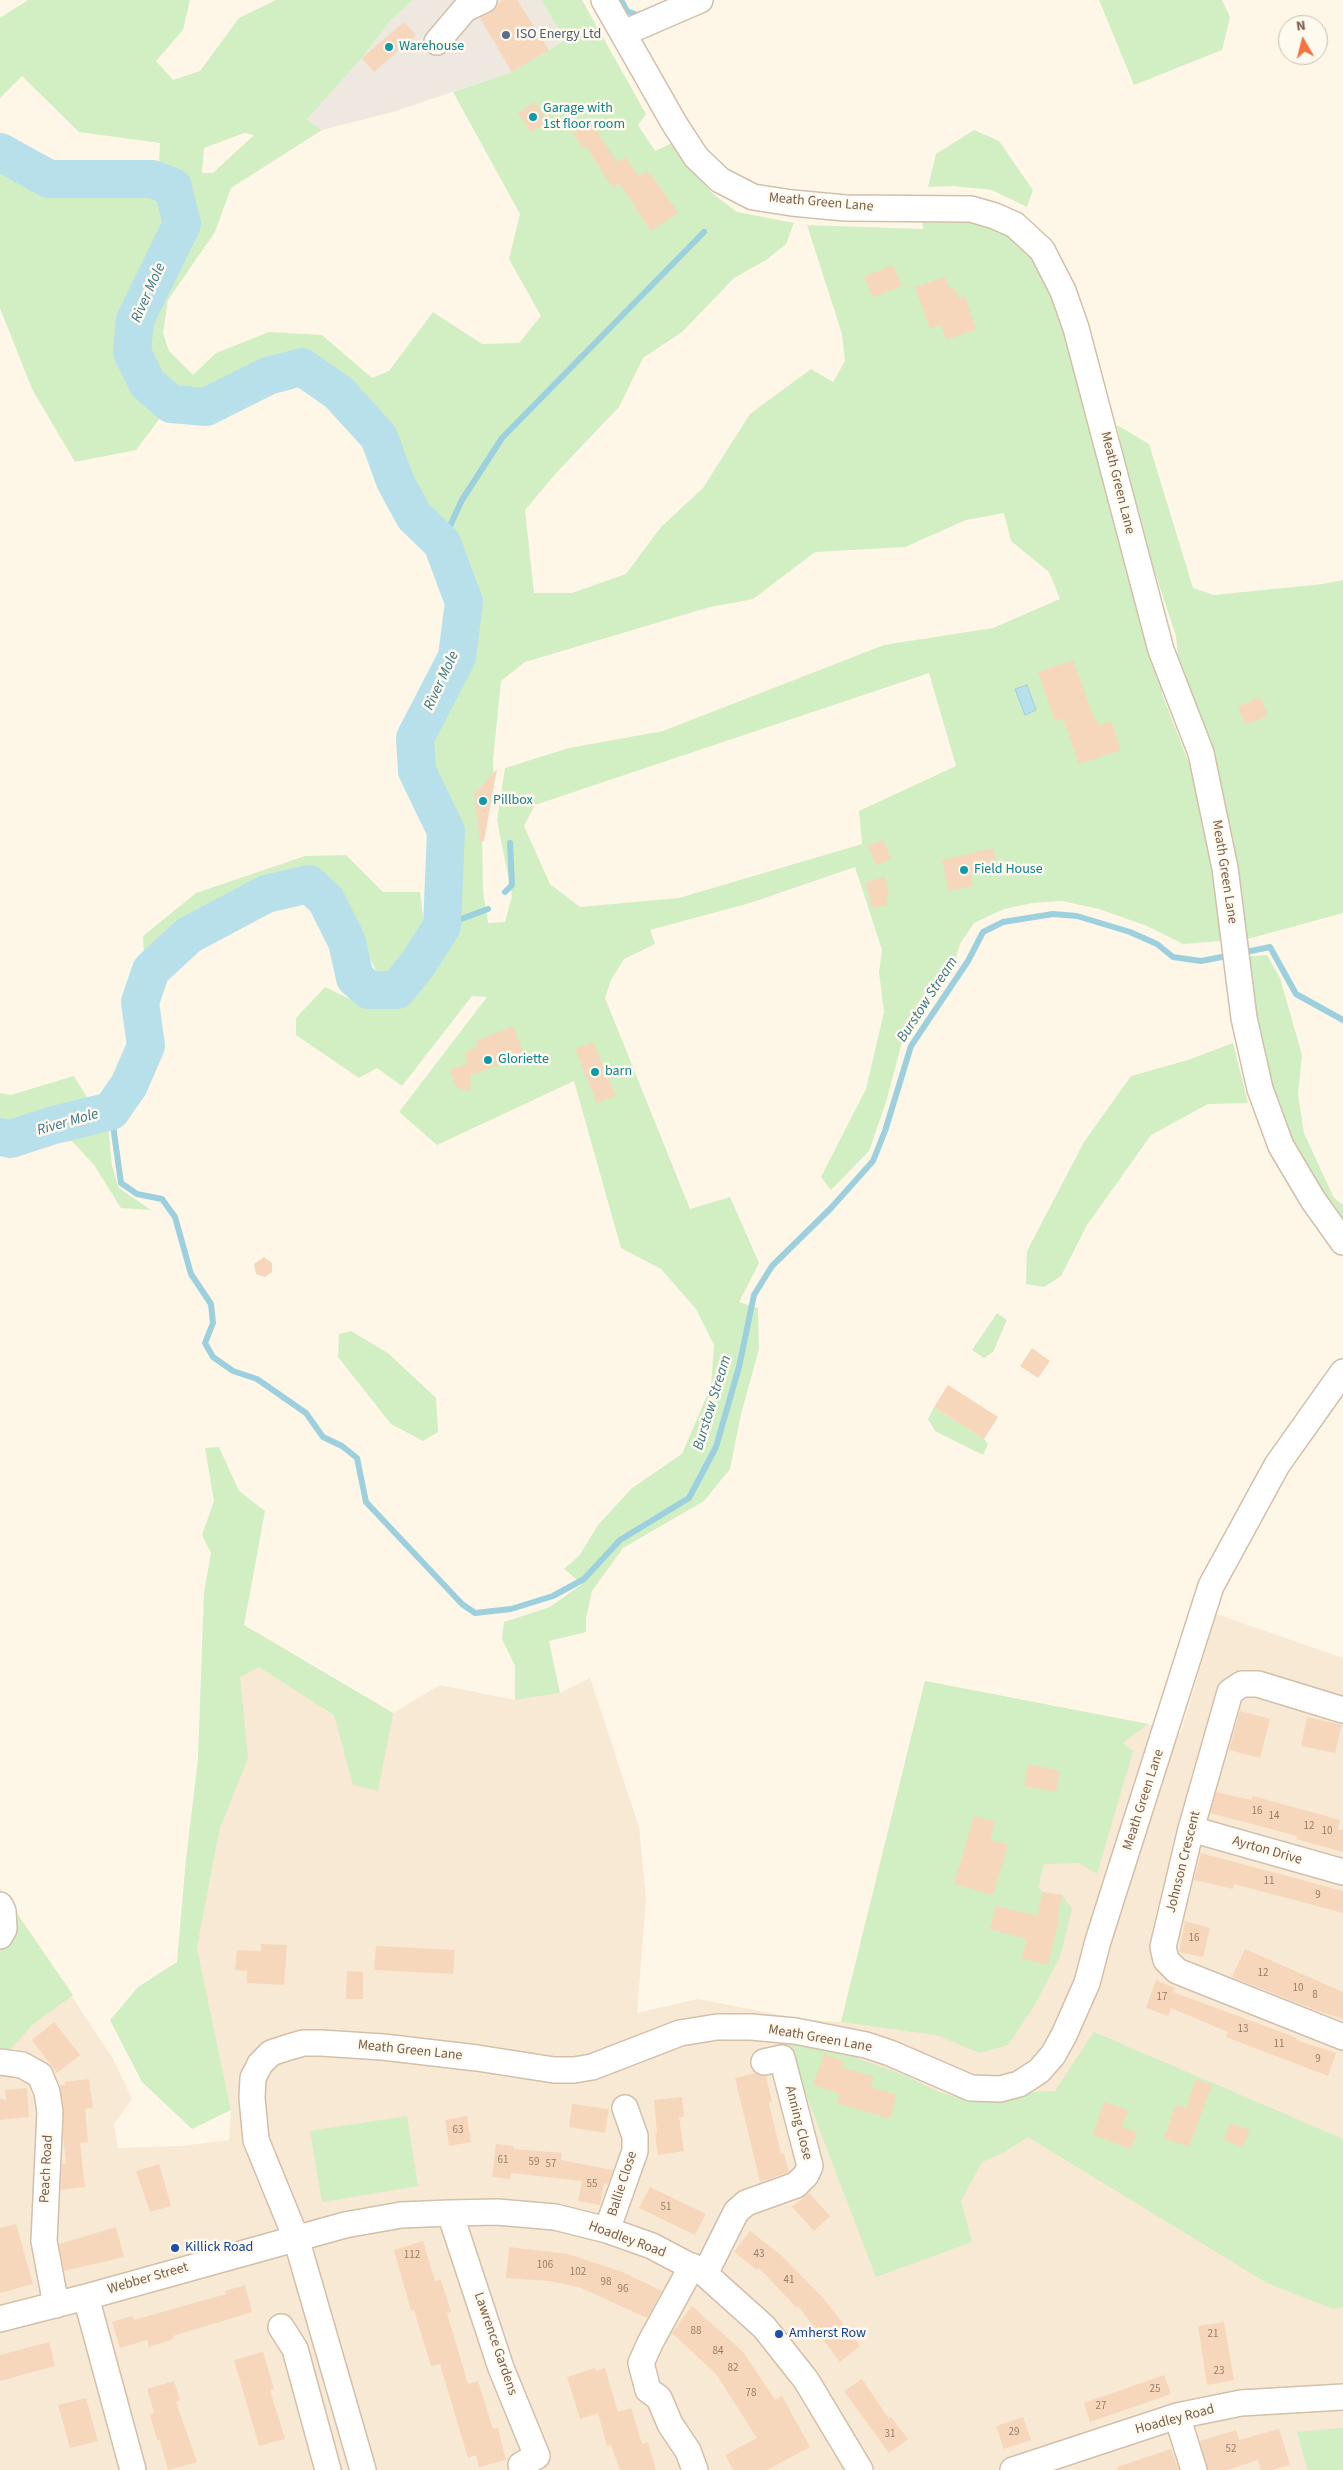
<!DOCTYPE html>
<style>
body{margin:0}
#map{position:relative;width:1343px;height:2470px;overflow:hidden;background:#fef7e7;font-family:"Source Sans 3",sans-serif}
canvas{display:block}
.north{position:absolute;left:1278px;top:15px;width:50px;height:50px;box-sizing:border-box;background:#fffaef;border:1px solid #cbbbac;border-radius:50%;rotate:352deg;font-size:14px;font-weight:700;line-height:20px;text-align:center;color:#7c5d48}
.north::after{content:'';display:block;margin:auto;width:18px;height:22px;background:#f47340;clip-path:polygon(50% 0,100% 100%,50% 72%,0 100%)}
</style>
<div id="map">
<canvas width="1343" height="2470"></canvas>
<div class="north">N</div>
</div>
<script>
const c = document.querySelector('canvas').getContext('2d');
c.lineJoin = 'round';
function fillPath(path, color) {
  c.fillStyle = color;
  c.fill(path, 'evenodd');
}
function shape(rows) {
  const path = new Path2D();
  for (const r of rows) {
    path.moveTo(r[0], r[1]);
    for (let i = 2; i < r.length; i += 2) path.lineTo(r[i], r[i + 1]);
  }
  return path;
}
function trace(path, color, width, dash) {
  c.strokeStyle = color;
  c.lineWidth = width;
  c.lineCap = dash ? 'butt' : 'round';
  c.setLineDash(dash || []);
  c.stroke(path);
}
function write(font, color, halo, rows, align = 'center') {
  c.font = font + ' "Source Sans 3",sans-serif';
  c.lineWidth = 5;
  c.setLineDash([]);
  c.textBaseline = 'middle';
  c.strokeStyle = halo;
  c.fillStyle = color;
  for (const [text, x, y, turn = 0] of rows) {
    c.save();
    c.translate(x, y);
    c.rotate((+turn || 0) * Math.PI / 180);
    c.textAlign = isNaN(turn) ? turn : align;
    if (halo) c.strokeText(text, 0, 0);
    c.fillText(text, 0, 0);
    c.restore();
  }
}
fillPath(shape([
 [1216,1614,1343,1658,1343,2470,0,2470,0,1888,113,2059,132,2099,114,2124,118,2148,181,2146,229,2140,231,2110,197,1948,220,1828,244,1625,393,1713,440,1685,515,1700,560,1693,590,1678,639,1827,646,1898,637,2013,698,1999,801,2019,841,2022,925,1681,1148,1724,1181,1733]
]), '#f7e9d4');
fillPath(shape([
 [412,0,541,0,565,40,512,72,393,112,322,130,307,119,362,58,390,21]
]), '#efe8e0');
fillPath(shape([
 [28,0,190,0,183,30,156,61,173,80,200,71,239,18,276,0,412,0,390,21,362,58,307,119,322,130,231,188,215,232,168,300,163,333,169,351,193,375,216,353,269,332,322,335,372,378,389,371,433,312,482,344,519,343,541,316,509,259,520,214,453,92,512,72,565,40,541,0,582,0,646,114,638,125,655,151,672,143,712,193,737,212,794,223,786,244,766,260,734,278,682,332,643,358,619,407,558,471,525,510,534,593,572,593,626,574,661,527,703,488,750,414,811,369,833,382,845,361,842,334,807,225,923,229,922,218,964,218,1010,233,1031,253,1057,297,1162,683,1162,694,1192,771,1217,893,1221,941,1183,944,1147,926,1099,909,1062,901,1032,903,1004,909,974,923,960,944,954,964,933,998,907,1024,886,1102,869,1151,831,1190,821,1177,866,1089,884,1012,879,972,882,950,855,867,750,903,650,930,655,944,624,959,611,980,605,998,690,1209,730,1197,759,1263,739,1302,758,1308,759,1349,741,1414,730,1469,704,1501,623,1548,592,1591,586,1618,586,1632,549,1641,560,1693,515,1700,515,1666,502,1639,504,1622,550,1607,582,1584,564,1569,579,1556,598,1525,632,1488,682,1454,711,1386,714,1345,696,1309,661,1269,621,1248,574,1081,437,1145,399,1112,487,997,472,996,402,1086,377,1068,359,1078,296,1035,296,1018,325,987,358,1003,391,1001,410,984,448,930,448,883,455,832,445,806,427,780,423,754,430,725,465,658,472,601,450,542,428,520,414,501,390,512,351,420,317,393,295,385,284,363,255,369,207,396,184,396,163,378,145,348,146,328,156,294,180,251,187,232,184,199,186,188,159,164,160,143,79,132,22,76,0,98,0,18],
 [244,133,254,135,213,173,202,173,204,148],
 [1004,513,1011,541,1049,572,1060,599,993,628,884,645,663,731,569,748,505,768,497,820,512,896,505,922,488,923,483,891,482,830,474,794,484,783,494,785,493,760,501,681,525,662,710,607,753,599,815,552,905,547,966,520],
 [929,673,956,766,859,811,862,844,679,898,580,907,550,884,524,826,535,805],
 [1099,0,1222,0,1230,17,1222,50,1134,85],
 [974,130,999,141,1033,190,1027,207,992,190,953,186,928,187,936,154],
 [0,166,45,196,142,188,164,202,165,231,133,285,118,334,135,384,160,418,136,450,75,462,32,389,0,308],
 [1117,425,1149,444,1193,588,1214,595,1323,584,1343,580,1343,913,1244,940,1214,764,1203,721,1178,656,1176,636,1134,509],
 [346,855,383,892,420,892,424,926,398,970,377,973,354,924,323,874,298,871,237,895,144,956,143,936,196,893,305,856],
 [1267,955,1280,978,1302,1055,1298,1094,1304,1133,1334,1198,1343,1205,1343,1222,1300,1158,1270,1087,1243,957],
 [1233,1043,1248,1103,1208,1104,1151,1135,1087,1225,1061,1276,1044,1287,1026,1284,1027,1251,1084,1142,1131,1076,1188,1060],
 [74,1076,88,1099,106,1106,112,1166,119,1188,151,1210,121,1208,94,1165,72,1141,44,1144,11,1151,48,1132,42,1112,0,1123,0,1093,11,1095],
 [997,1313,1007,1320,993,1352,984,1358,972,1350],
 [351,1331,388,1353,436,1398,438,1432,423,1441,391,1424,338,1357,339,1334],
 [934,1407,984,1439,988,1444,983,1455,935,1431,928,1419],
 [219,1447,239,1491,265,1511,244,1625,393,1713,378,1791,353,1785,334,1715,259,1667,240,1677,248,1758,220,1828,197,1948,231,2110,192,2129,142,2082,110,2020,138,1987,177,1962,186,1859,198,1759,204,1592,211,1553,202,1535,214,1501,205,1448],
 [925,1681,1148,1724,1123,1743,1133,1751,1097,1874,1079,1863,1044,1864,1038,1887,1042,1892,1062,1895,1072,1909,1060,1957,1034,2006,1008,2045,980,2053,936,2035,841,2022],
 [14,1909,73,1995,32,2025,6,2054,0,2053,0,1951,12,1931],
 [1094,2032,1343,2139,1343,2307,1333,2309,1267,2283,1028,2137,1003,2153,982,2162,961,2201,972,2242,876,2277,786,2042,837,2051,907,2076,938,2092,974,2101,1015,2093,1055,2091],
 [407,2116,418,2186,322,2202,310,2131],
 [1343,2428,1343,2470,1308,2470,1297,2432]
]), '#d2eec3');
const water = shape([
 [1027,685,1036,710,1025,715,1015,689,1027,685]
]);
fillPath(water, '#b8e0eb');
trace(water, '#9dd0de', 1);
trace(shape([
 [621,0,627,11,637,15,643,13],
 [442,543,462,500,502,438,704,232],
 [505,892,512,885,510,843],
 [442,926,488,909],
 [1241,953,1270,947,1296,994,1343,1020],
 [111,1111,121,1183,137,1194,162,1199,175,1217,191,1274,211,1304,213,1323,205,1343,213,1357,233,1371,257,1379,306,1413,323,1437,342,1446,357,1458,366,1502,462,1604,475,1613,511,1609,553,1596,584,1579,620,1540,689,1498,716,1447,739,1367,754,1295,772,1266,831,1208,873,1161,885,1131,911,1046,968,961,983,932,1003,922,1053,914,1077,916,1130,932,1157,944,1173,957,1201,961,1232,955]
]), '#9dd0de', 6);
trace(shape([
 [0,152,49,179,152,179,173,187,182,224,135,320,132,352,147,383,171,404,206,407,268,376,302,367,339,393,379,437,395,481,414,516,442,543,464,602,457,657,415,738,417,771,446,831,442,926,420,961,397,990,369,990,355,978,347,942,326,900,309,884,266,894,189,935,151,970,140,1002,146,1046,129,1085,111,1111,54,1125,11,1139,0,1137]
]), '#b8e0eb', 38);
fillPath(shape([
 [502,0,517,0,549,50,512,72,480,18,491,13],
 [404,22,416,35,374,72,362,58],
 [535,102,548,122,531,132,518,113],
 [591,122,617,162,626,157,638,176,646,171,649,175,651,174,678,213,651,231,619,183,613,188,586,146,583,149,573,133],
 [893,265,902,286,873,297,864,277],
 [945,277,950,289,954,287,958,298,965,296,976,329,946,340,941,325,930,329,915,287],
 [1073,660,1095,721,1097,720,1099,726,1111,721,1121,750,1079,764,1063,718,1055,721,1038,672],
 [1260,697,1268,716,1245,725,1238,707],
 [497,769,484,841,480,841,474,794],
 [883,840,891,859,876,865,868,846],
 [993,848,997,866,970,873,973,886,949,891,942,860],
 [885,877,889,896,886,896,888,905,872,908,866,882],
 [513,1026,524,1054,473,1075,471,1069,470,1092,456,1087,450,1070,468,1063,464,1053,478,1047,475,1042],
 [593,1042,616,1096,597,1103,575,1049],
 [264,1257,272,1263,272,1272,265,1277,256,1274,254,1264],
 [1032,1348,1050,1361,1038,1378,1020,1366],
 [948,1385,998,1417,984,1439,934,1407],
 [1240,1711,1270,1719,1260,1758,1229,1750],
 [1307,1717,1342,1725,1335,1753,1301,1746],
 [1028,1764,1060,1771,1056,1792,1024,1786],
 [1216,1792,1251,1800,1253,1796,1340,1820,1338,1830,1343,1830,1343,1852,1296,1839,1297,1836,1210,1813],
 [974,1816,995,1822,990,1840,1008,1845,993,1895,954,1884],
 [1201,1853,1343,1891,1343,1913,1234,1884,1233,1889,1194,1880],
 [1042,1892,1062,1895,1057,1920,1059,1920,1048,1965,1022,1959,1027,1939,990,1929,996,1906,1038,1916],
 [1185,1921,1210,1928,1203,1957,1179,1952],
 [261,1944,287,1945,284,1985,247,1983,247,1971,235,1970,237,1950,261,1951],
 [376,1946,455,1950,453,1974,374,1970],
 [1245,1949,1343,1992,1343,2019,1318,2011,1232,1977],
 [347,1971,363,1972,363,1999,346,1999],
 [1156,1980,1175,1988,1173,1992,1297,2038,1296,2040,1336,2053,1328,2076,1226,2037,1228,2032,1171,2008,1168,2016,1146,2008],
 [54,2022,80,2055,57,2073,32,2040],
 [824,2054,844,2061,842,2067,874,2077,871,2087,897,2095,890,2119,837,2103,840,2094,813,2085],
 [755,2073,766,2076,772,2102,769,2103,781,2154,784,2153,789,2172,760,2182,735,2078],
 [89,2079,93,2108,85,2109,88,2142,80,2143,85,2187,61,2190,62,2164,66,2164,63,2135,64,2110,60,2085,66,2085,64,2082],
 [1196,2079,1212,2085,1189,2147,1164,2138,1176,2105,1186,2108],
 [27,2088,29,2117,0,2120,0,2099,6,2100,5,2090],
 [682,2097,684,2117,679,2117,684,2151,658,2155,655,2133,657,2133,654,2100],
 [1104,2102,1128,2110,1122,2127,1137,2132,1131,2149,1093,2135],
 [572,2104,609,2109,605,2133,569,2127],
 [467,2116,471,2142,449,2146,445,2120],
 [1230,2123,1250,2130,1243,2147,1224,2140],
 [496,2144,514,2146,514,2149,562,2153,561,2160,613,2170,608,2184,604,2183,600,2205,578,2201,582,2181,511,2173,510,2179,492,2177],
 [159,2164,171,2206,150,2212,136,2171],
 [650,2187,706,2214,695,2235,639,2208],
 [809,2193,830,2216,814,2231,792,2207],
 [16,2224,33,2284,0,2293,0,2228],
 [116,2227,124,2257,64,2271,59,2244],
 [750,2231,781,2255,824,2299,860,2346,840,2362,798,2306,796,2307,759,2268,757,2270,734,2252],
 [423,2241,435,2281,441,2280,451,2312,447,2313,468,2384,478,2381,493,2429,498,2428,506,2460,479,2467,476,2455,468,2458,440,2364,431,2366,414,2310,411,2311,394,2250],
 [509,2247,568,2254,620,2271,662,2291,647,2318,581,2288,550,2281,506,2278],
 [245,2285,252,2312,173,2336,174,2339,149,2347,147,2340,120,2348,112,2322,132,2316,134,2320,226,2294,225,2291],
 [692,2306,743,2352,775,2400,782,2396,810,2447,767,2470,733,2470,725,2455,757,2438,716,2374,672,2333],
 [1224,2322,1234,2380,1207,2385,1198,2326],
 [49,2342,55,2366,0,2381,0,2355],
 [263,2352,274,2389,270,2390,285,2439,259,2446,234,2360],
 [595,2368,596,2371,605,2368,618,2412,631,2408,642,2444,648,2442,656,2470,620,2470,611,2445,607,2446,598,2413,580,2419,567,2377],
 [1164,2375,1171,2394,1090,2422,1084,2403],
 [862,2379,889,2419,891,2417,908,2439,889,2453,844,2391],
 [174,2381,180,2400,176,2402,197,2462,168,2470,160,2440,157,2440,150,2415,154,2413,147,2389],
 [86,2398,98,2441,70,2448,58,2405],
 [1023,2417,1031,2440,1004,2449,996,2426],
 [1279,2429,1290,2465,1271,2470,1261,2470,1258,2460,1227,2470,1208,2470,1200,2441,1236,2430,1239,2440],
 [1171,2449,1179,2470,1118,2470,1117,2467]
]), '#f7d7bb');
const minor = shape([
 [604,0,674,123,696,157,720,180,753,197,792,203,845,208,971,209,995,216,1015,225,1042,250,1063,291,1076,328,1161,650,1201,753,1225,868,1244,1018,1260,1089,1281,1146,1313,1200,1343,1242],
 [624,33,700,0],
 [437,42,465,9,484,0],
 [1343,1710,1258,1684,1242,1684,1230,1692,1191,1829,1163,1947,1166,1960,1177,1971,1343,2037],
 [1191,1829,1343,1872],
 [0,1905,3,1911,4,1929,0,1936],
 [0,2062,22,2065,40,2075,47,2092,50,2112,44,2241,56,2305],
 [450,2213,501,2368,537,2456,521,2465,523,2470],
 [607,2230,635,2151,635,2136,625,2108],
 [692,2266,650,2343,641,2363,648,2390,659,2398,670,2424,688,2451,695,2470],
 [705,2274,736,2212,746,2203,796,2185,806,2175,810,2166,782,2058,764,2062],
 [86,2297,133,2470],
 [0,2319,86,2297,345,2225,401,2215,450,2213,497,2212,555,2217,607,2230,652,2246,705,2274,764,2327,806,2380,860,2470],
 [281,2327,295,2349,328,2470],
 [1177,2416,1194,2470],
 [363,2470,296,2238,256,2140,252,2098,253,2078,260,2064,271,2053,286,2048,303,2043,321,2043,383,2047,477,2058,554,2070,574,2070,592,2067,680,2033,717,2027,751,2027,795,2031,866,2045,890,2053,971,2088,1000,2089,1019,2084,1039,2071,1053,2055,1064,2035,1087,1983,1098,1941,1211,1586,1277,1465,1343,1372],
 [1013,2470,1177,2416,1241,2403,1343,2397]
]);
trace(minor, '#d3bfaa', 28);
trace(minor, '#fff', 25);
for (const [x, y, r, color] of [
 [506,35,5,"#5c6f8a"],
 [389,47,5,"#0f9aa8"],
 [533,117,5,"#0f9aa8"],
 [483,801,5,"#0f9aa8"],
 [964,870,5,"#0f9aa8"],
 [488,1060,5,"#0f9aa8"],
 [595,1072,5,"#0f9aa8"],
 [175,2248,5,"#1a4fb4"],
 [779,2334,5,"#1a4fb4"]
]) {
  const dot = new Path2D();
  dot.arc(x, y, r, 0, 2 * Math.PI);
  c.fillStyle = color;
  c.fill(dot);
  trace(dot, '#fffaef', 2);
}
write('11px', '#9b7c65', null, [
 ["16",1257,1812],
 ["14",1274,1817],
 ["12",1309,1827],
 ["10",1327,1832],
 ["11",1269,1882],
 ["9",1318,1896],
 ["16",1194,1939],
 ["12",1263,1974],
 ["10",1298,1989],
 ["8",1315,1996],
 ["17",1162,1998],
 ["13",1243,2030],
 ["11",1279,2045],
 ["9",1318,2060],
 ["63",458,2131],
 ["61",503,2161],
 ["59",534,2163],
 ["57",551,2165],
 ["55",592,2185],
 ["51",666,2208],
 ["43",759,2255],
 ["112",412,2256],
 ["106",545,2266],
 ["102",578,2273],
 ["41",789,2281],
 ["98",606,2283],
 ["96",623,2290],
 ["88",696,2332],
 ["21",1213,2335],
 ["84",718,2352],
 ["82",733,2369],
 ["23",1219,2372],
 ["25",1155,2390],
 ["78",751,2394],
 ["27",1101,2407],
 ["29",1014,2433],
 ["31",890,2435],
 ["52",1231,2450]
]);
write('14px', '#4e5e75', '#fffaef', [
 ["ISO Energy Ltd",516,35]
], 'left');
write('14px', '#0d838f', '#fffaef', [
 ["Warehouse",399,47],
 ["Garage with",543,109],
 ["1st floor room",543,125],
 ["Pillbox",493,801],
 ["Field House",974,870],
 ["Gloriette",498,1060],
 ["barn",605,1072]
], 'left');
write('14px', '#7c5d48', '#fffaef', [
 ["Meath Green Lane",821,203,5],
 ["Meath Green Lane",1117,483,76],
 ["Meath Green Lane",1224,872,81],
 ["Meath Green Lane",1144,1800,-72],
 ["Ayrton Drive",1267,1851,16],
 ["Johnson Crescent",1184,1862,-76],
 ["Meath Green Lane",820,2039,10],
 ["Meath Green Lane",410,2051,6],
 ["Anning Close",798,2123,76],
 ["Peach Road",47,2169,-87],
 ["Ballie Close",623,2184,-72],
 ["Hoadley Road",627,2240,20],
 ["Webber Street",148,2279,-16],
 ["Lawrence Gardens",495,2344,71],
 ["Hoadley Road",1175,2420,-15]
]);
write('14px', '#164399', '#fffaef', [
 ["Killick Road",185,2248],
 ["Amherst Row",789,2334]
], 'left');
write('italic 15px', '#3b778a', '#fffaef', [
 ["River Mole",149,293,-66],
 ["River Mole",442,681,-65],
 ["Burstow Stream",928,1000,-57],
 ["River Mole",68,1123,-16],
 ["Burstow Stream",713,1403,-73]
]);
</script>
